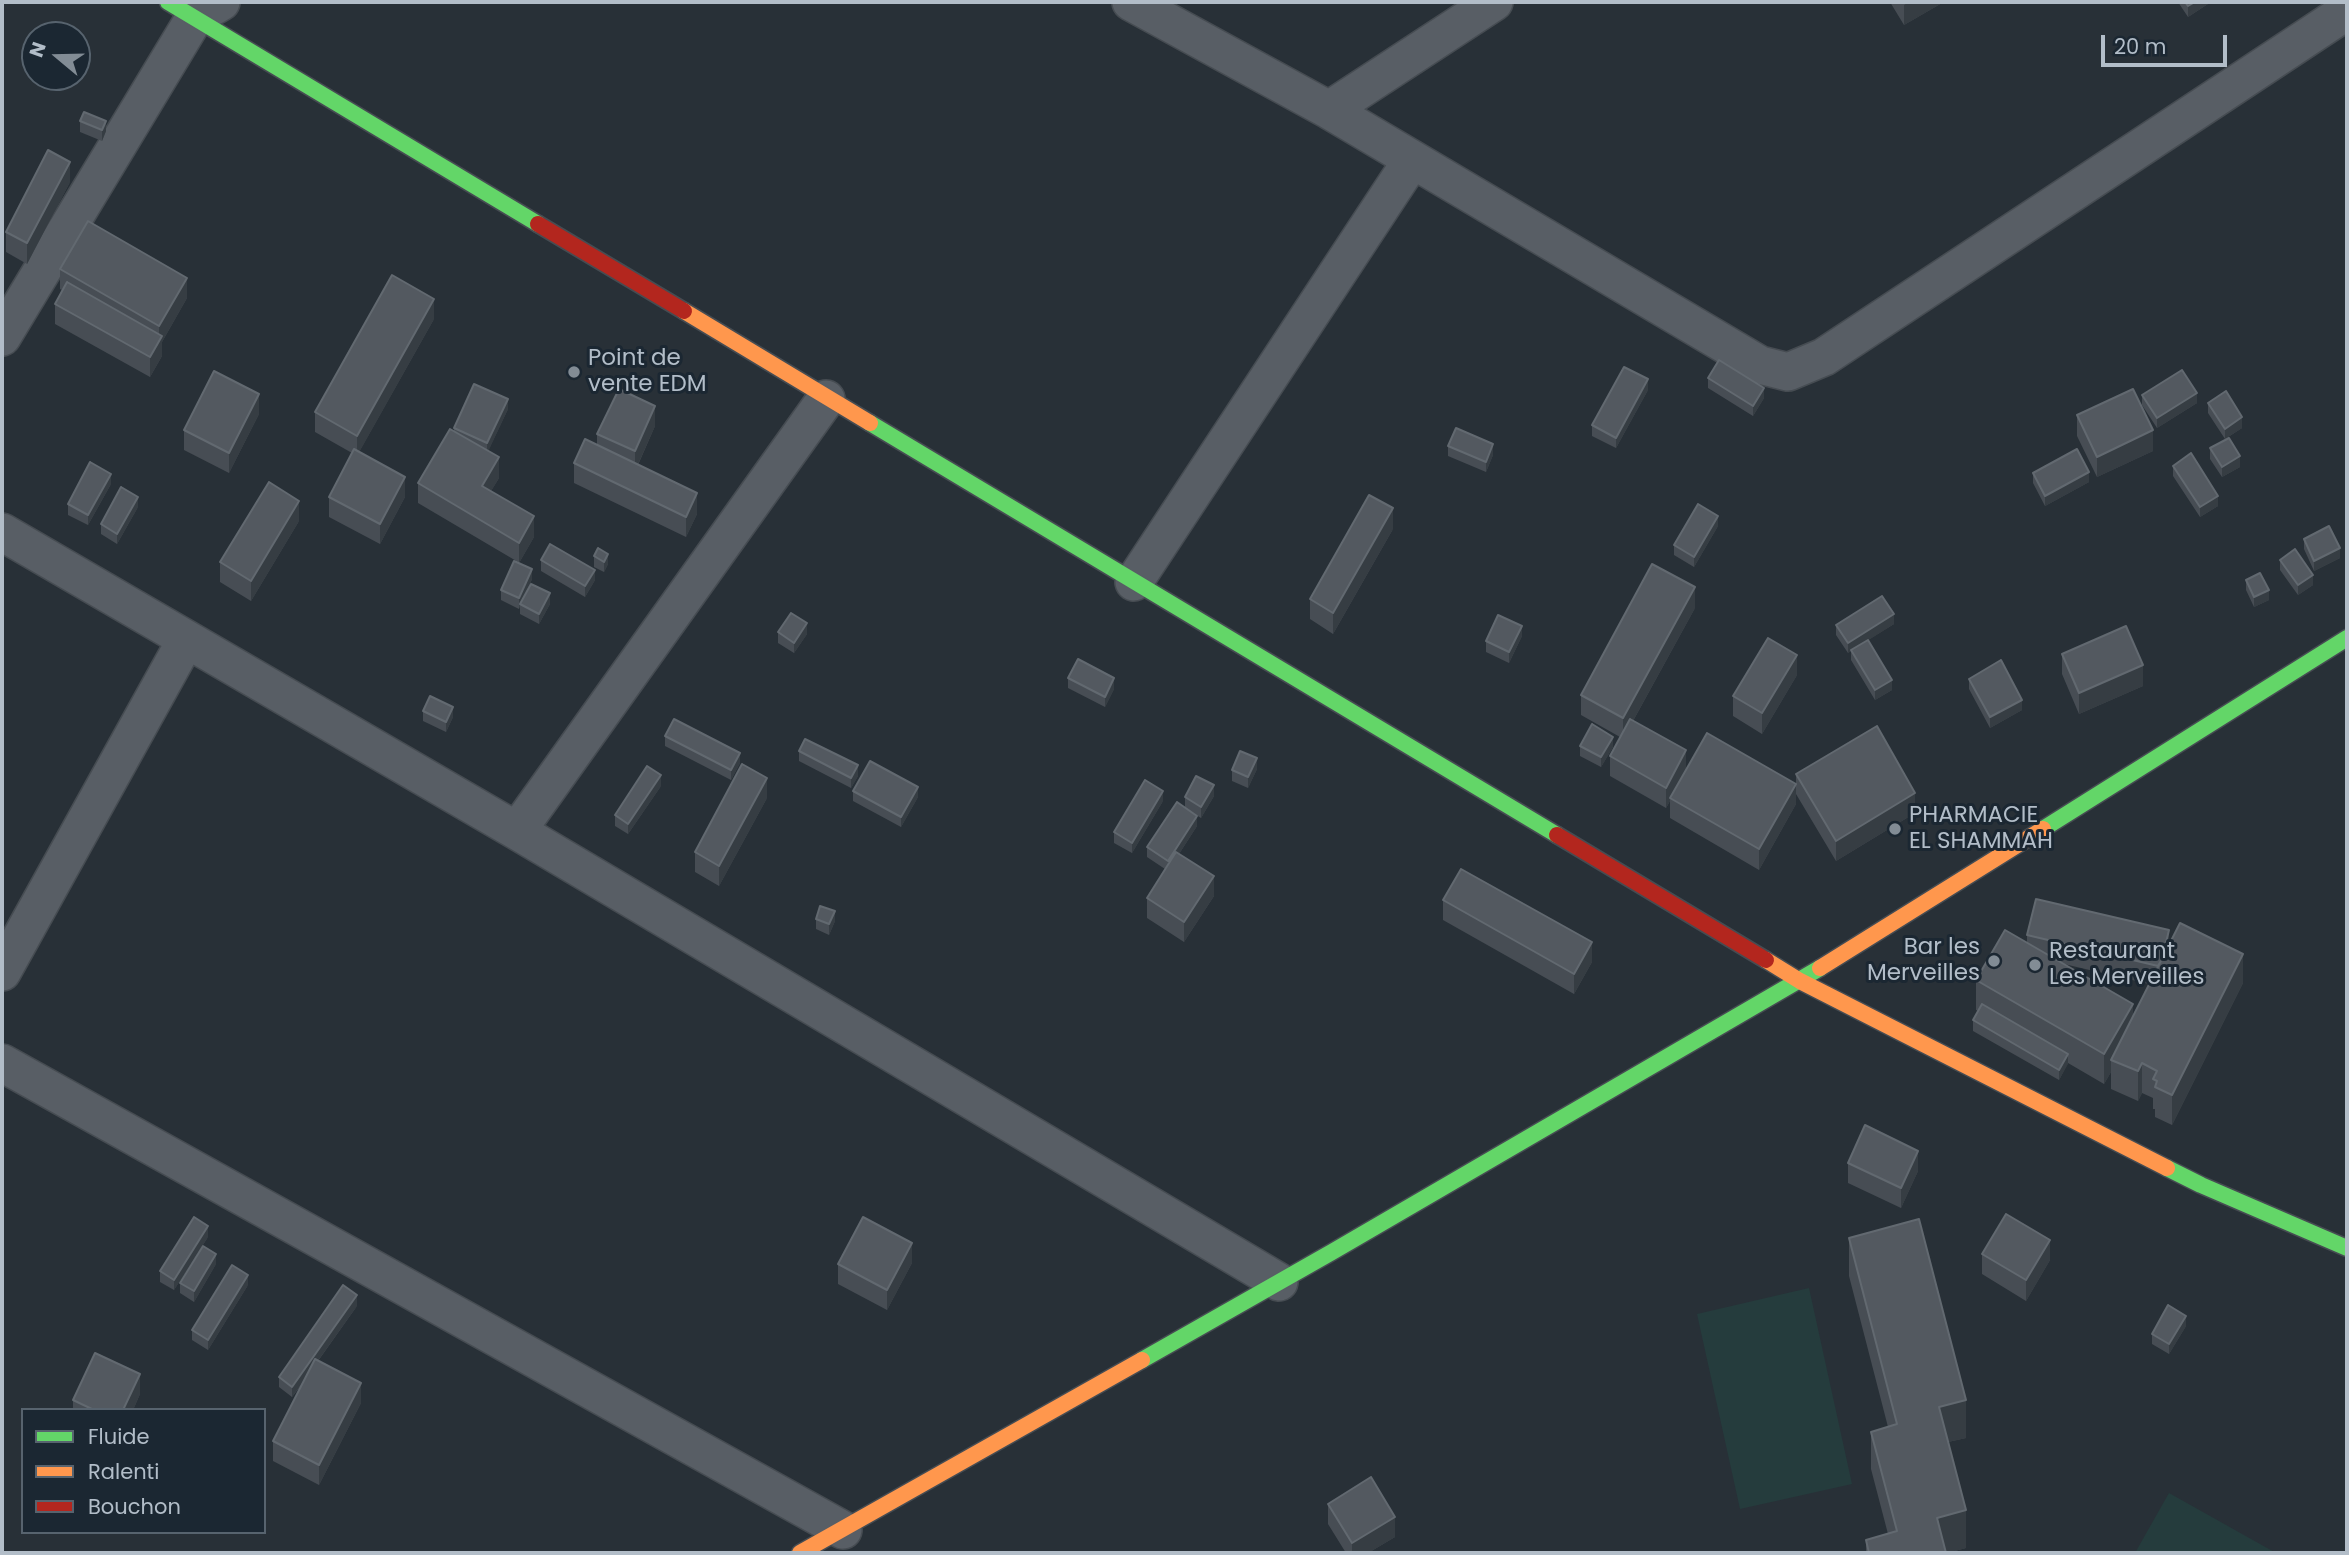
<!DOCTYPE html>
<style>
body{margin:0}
#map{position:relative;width:2349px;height:1555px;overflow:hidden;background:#283037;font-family:Poppins,sans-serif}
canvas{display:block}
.frame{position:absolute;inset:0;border:4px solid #b2bdc8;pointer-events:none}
.legend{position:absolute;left:21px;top:1408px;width:245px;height:126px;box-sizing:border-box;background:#1b2732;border:2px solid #57636e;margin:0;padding:9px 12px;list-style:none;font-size:21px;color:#b2bdc8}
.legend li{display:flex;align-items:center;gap:14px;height:35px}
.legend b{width:35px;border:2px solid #57636e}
.north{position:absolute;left:21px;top:21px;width:70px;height:70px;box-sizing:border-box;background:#1b2732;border:2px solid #57636e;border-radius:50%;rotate:289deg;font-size:19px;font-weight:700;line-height:28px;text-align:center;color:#b2bdc8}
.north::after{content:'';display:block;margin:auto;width:24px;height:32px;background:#828c95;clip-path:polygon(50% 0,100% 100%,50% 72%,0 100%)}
.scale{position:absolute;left:2101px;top:35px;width:126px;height:32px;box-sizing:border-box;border:4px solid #b2bdc8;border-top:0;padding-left:9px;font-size:21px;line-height:24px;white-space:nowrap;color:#b2bdc8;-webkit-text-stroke:5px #1b2732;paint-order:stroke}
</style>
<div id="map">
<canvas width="2349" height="1555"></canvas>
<div class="frame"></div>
<ul class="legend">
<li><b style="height:9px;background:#63d668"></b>Fluide</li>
<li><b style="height:9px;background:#ff974d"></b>Ralenti</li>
<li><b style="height:9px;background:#b3261e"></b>Bouchon</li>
</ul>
<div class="north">N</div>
<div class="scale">20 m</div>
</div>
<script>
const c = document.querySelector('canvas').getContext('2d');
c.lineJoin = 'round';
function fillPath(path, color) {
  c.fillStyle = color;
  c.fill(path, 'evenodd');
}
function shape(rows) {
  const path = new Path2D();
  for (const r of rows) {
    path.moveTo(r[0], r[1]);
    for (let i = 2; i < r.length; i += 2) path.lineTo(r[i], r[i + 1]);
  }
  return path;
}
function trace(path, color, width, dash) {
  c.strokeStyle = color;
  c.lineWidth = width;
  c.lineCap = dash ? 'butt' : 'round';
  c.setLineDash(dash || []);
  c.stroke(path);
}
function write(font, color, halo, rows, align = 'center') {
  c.font = font + ' Poppins,sans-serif';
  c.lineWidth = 6;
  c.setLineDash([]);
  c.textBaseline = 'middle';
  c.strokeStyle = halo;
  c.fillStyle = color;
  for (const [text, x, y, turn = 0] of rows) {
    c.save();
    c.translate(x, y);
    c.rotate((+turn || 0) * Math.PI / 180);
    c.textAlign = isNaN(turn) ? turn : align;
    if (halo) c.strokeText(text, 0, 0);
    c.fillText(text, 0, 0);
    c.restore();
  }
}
fillPath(shape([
 [1809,1288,1852,1484,1740,1509,1697,1314],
 [2169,1493,2276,1553,2135,1553]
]), '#253c3d');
const street = shape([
 [1131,2,1329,110,1760,365,1788,372,1824,357,2347,11],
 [1329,110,1494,2],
 [2,337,195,17,221,2],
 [2,532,517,831,1279,1282],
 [1134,582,1412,160],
 [517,831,826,399],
 [2,972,186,640],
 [2,1063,843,1530]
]);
const fast = shape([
 [168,2,538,224],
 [870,423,1557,835],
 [2043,829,2347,638],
 [2167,1168,2201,1185,2347,1248],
 [1142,1360,1332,1252,1820,968]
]);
const slow = shape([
 [684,311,870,423],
 [1766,960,1800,981,2167,1168],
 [1820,968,2043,829],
 [800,1553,1142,1360]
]);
const jam = shape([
 [538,224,684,311],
 [1557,835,1766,960]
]);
trace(street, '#464c52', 40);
trace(fast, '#464c52', 19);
trace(slow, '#464c52', 19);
trace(jam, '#464c52', 19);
trace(street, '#585e65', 37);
trace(fast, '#63d668', 16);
trace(slow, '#ff974d', 16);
trace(jam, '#b3261e', 16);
fillPath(shape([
 [1890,2,1942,2,1942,3,1904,25],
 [2178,2,2211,2,2188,17],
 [80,121,106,131,102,141,80,132],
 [70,182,27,264,6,252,6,232],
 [60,269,187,298,162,342,162,356,150,377,55,324,55,304,62,290,60,289],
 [434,319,359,452,405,497,380,544,329,517,329,497,352,453,315,432,315,412],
 [1708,378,1764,398,1753,416,1708,388],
 [1648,390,1616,448,1592,436,1592,425],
 [2142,395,2197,403,2157,428,2142,405],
 [2208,403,2242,428,2225,439,2208,413],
 [508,409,488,451,499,478,491,491,534,537,519,563,532,579,527,591,550,604,539,624,520,614,520,606,519,609,501,600,501,590,518,562,418,503,418,483,454,431,454,428],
 [259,414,229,473,184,450,184,430],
 [2077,415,2153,451,2097,477,2077,436],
 [655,426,638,465,697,514,686,537,574,483,574,463,597,445,597,434],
 [1448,446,1493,455,1486,472,1448,456],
 [2210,448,2240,467,2222,477,2210,459],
 [2173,466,2218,506,2200,517,2173,476],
 [2033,473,2089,482,2045,506,2033,483],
 [111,484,88,525,68,515,68,504],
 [138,507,117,544,101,534,101,524],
 [299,521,251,601,220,582,220,562],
 [1718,526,1694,567,1674,555,1674,545],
 [1393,529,1333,634,1310,619,1310,599],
 [2304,539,2340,558,2314,571,2304,549],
 [594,556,608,564,604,572,594,567],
 [541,560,595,580,585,597,541,571],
 [2280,560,2313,585,2298,595,2280,570],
 [2246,580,2269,600,2254,607,2246,590],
 [1695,608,1633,721,1686,769,1796,804,1759,870,1670,818,1670,801,1666,808,1610,776,1610,756,1620,737,1581,715,1581,695],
 [1894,624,1868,640,1892,690,1875,700,1851,660,1851,651,1848,653,1836,635,1836,625],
 [778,632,807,634,794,653,778,643],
 [1522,636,1509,663,1486,652,1486,641],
 [2062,654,2143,686,2079,714,2062,674],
 [1797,675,1762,734,1733,716,1733,696],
 [1068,678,1114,689,1105,707,1068,688],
 [1969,679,2022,710,1990,728,1969,689],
 [423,711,453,717,446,732,423,721],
 [665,736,740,763,731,780,665,746],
 [1580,746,1613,747,1601,767,1580,756],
 [799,751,858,776,851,788,799,761],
 [1257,769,1248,788,1232,781,1232,770],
 [1796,774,1915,813,1836,861,1796,794],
 [661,786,628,834,615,826,615,815],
 [853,791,918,797,901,827,853,801],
 [1214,796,1201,818,1193,813,1197,826,1179,854,1214,896,1184,942,1147,918,1147,898,1165,869,1147,857,1147,847,1185,807,1185,797],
 [767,798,719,886,695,872,695,852],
 [1163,801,1132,853,1114,843,1114,832],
 [1443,900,1592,962,1574,994,1443,920],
 [816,919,835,921,829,935,816,929],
 [2027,935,2169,945,2243,983,2172,1125,2155,1117,2155,1109,2153,1109,2153,1098,2142,1093,2138,1101,2111,1089,2111,1072,2104,1084,2068,1063,2059,1080,1973,1031,1973,1020,1978,1011,1976,1010,1976,980,2027,943],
 [2064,964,2149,984,2133,1015],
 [1848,1163,1918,1171,1901,1208,1848,1183],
 [208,1237,174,1290,160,1282,160,1271],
 [1849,1238,1966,1438,1948,1442,1966,1548,1947,1553,1866,1553,1866,1540,1888,1534,1871,1469,1871,1432,1888,1427,1849,1276],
 [1982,1254,2050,1260,2026,1301,1982,1274],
 [912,1263,887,1310,838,1284,838,1264],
 [216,1264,194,1302,180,1293,180,1283],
 [248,1285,208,1350,192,1340,192,1330],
 [357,1306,318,1361,361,1403,319,1485,273,1461,273,1441,303,1383,292,1397,279,1387,279,1377],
 [2186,1326,2169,1354,2152,1344,2152,1334],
 [140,1394,133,1410,73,1410,73,1400],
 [1328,1504,1395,1537,1368,1553,1346,1553,1328,1524]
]), '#474d54');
fillPath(shape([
 [1909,2,1942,2,1942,3,1904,25,1904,5],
 [2195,2,2211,2,2188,17,2188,6],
 [106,121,106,131,102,141,102,130],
 [70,162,70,182,27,264,27,243],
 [187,278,187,298,162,342,162,356,150,377,150,357,159,340,159,326],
 [434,299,434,319,357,456,357,436],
 [1648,379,1648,390,1616,448,1616,438],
 [1764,388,1764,398,1753,416,1753,406],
 [2197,393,2197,403,2157,428,2157,418],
 [259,394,259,414,229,473,229,453],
 [508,399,508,409,487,454,487,443],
 [655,406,655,426,635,471,635,451],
 [2242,417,2242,428,2225,439,2225,429],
 [2153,430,2153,451,2097,477,2097,457],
 [1493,444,1493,455,1486,472,1486,462],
 [2240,456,2240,467,2222,477,2222,467],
 [499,457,499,478,482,506,482,486],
 [2089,472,2089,482,2045,506,2045,496],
 [111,474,111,484,88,525,88,515],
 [405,477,405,497,380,544,380,524],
 [697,493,697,514,686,537,686,517],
 [2218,496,2218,506,2200,517,2200,507],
 [138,497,138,507,117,544,117,534],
 [299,501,299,521,251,601,251,581],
 [1393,508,1393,529,1333,634,1333,613],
 [534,516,534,537,519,563,519,543],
 [1718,516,1718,526,1694,567,1694,557],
 [2340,548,2340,558,2314,571,2314,561],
 [608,554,608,564,604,572,604,562],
 [532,569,532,579,521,604,520,604,519,609,519,598],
 [595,570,595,580,585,597,585,586],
 [2313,575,2313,585,2298,595,2298,585],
 [1695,587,1695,608,1623,739,1623,718],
 [2269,590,2269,600,2254,607,2254,597],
 [550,593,550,604,539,624,539,614],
 [1894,614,1894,624,1848,653,1848,643],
 [807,623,807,634,794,653,794,643],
 [1522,626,1522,636,1509,663,1509,652],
 [1797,655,1797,675,1762,734,1762,713],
 [2143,665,2143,686,2079,714,2079,693],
 [1114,678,1114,689,1105,707,1105,697],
 [1892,680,1892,690,1875,700,1875,690],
 [2022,700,2022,710,1990,728,1990,717],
 [453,707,453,717,446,732,446,722],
 [1613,737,1613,747,1601,767,1601,757],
 [1686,750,1686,771,1670,798,1670,801,1666,808,1666,788],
 [740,753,740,763,731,780,731,770],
 [1257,758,1257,769,1248,788,1248,777],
 [858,765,858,776,851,788,851,778],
 [661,775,661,786,628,834,628,824],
 [767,778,767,798,719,886,719,866],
 [1796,784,1796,804,1759,870,1759,849],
 [1214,785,1214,796,1201,818,1201,807],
 [918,787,918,797,901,827,901,817],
 [1163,791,1163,801,1132,853,1132,843],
 [1915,793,1915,813,1836,861,1836,841],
 [1197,816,1197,826,1168,871,1168,861],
 [1214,876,1214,896,1184,942,1184,922],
 [835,911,835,921,829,935,829,924],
 [2169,930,2169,950,2160,966],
 [1592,942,1592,962,1574,994,1574,974],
 [2243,954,2243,983,2172,1125,2172,1095],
 [2133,1004,2133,1033,2111,1060,2111,1072,2104,1084,2104,1054],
 [2068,1054,2068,1064,2059,1080,2059,1070],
 [2142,1063,2142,1093,2138,1101,2138,1071],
 [1918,1151,1918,1171,1901,1208,1901,1188],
 [208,1226,208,1237,174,1290,174,1280],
 [2050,1240,2050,1260,2026,1301,2026,1280],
 [912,1243,912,1263,887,1310,887,1290],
 [216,1254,216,1264,194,1302,194,1291],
 [248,1275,248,1285,208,1350,208,1340],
 [357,1295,357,1306,292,1397,292,1387],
 [2186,1316,2186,1326,2169,1354,2169,1344],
 [140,1374,140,1394,133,1410,123,1410],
 [361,1383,361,1403,319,1485,319,1465],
 [1966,1400,1966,1438,1939,1444,1939,1407],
 [1966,1510,1966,1548,1947,1553,1937,1553,1937,1518],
 [1395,1517,1395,1537,1368,1553,1352,1553,1352,1543]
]), '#363d43');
const building = shape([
 [2185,2,2195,2,2188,6,2185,2],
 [84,112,106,121,102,130,80,121,84,112],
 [48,150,70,162,27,243,6,232,48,150],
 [88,221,187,278,159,326,60,269,88,221],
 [392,275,434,299,357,436,315,412,392,275],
 [67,282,162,336,150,357,55,304,67,282],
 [1719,360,1764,388,1753,406,1708,378,1719,360],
 [1624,367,1648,379,1616,438,1592,425,1624,367],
 [2182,370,2197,393,2157,418,2142,395,2182,370],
 [214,371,259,394,229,453,184,430,214,371],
 [474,384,508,399,487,443,454,428,474,384],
 [619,389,655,406,635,451,597,434,619,389],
 [2133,389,2153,430,2097,457,2077,415,2133,389],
 [2226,391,2242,417,2225,429,2208,403,2226,391],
 [1456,428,1493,444,1486,462,1448,446,1456,428],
 [450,429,499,457,482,486,534,516,519,543,418,483,450,429],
 [2229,438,2240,456,2222,467,2210,448,2229,438],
 [585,439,697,493,686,517,574,463,585,439],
 [354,449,405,477,380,524,329,497,354,449],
 [2077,449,2089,472,2045,496,2033,473,2077,449],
 [2191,453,2218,496,2200,507,2173,466,2191,453],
 [90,462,111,474,88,515,68,504,90,462],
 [269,482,299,501,251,581,220,562,269,482],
 [121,487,138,497,117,534,101,524,121,487],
 [1369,495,1393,508,1333,613,1310,599,1369,495],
 [1698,504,1718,516,1694,557,1674,545,1698,504],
 [2329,526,2340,548,2314,561,2304,539,2329,526],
 [550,544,595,570,585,586,541,560,550,544],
 [598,548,608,554,604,562,594,556,598,548],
 [2295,549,2313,575,2298,585,2280,560,2295,549],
 [514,561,532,569,519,598,501,590,514,561],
 [1652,564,1695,587,1623,718,1581,695,1652,564],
 [2260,573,2269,590,2254,597,2246,580,2260,573],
 [531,584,550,593,539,614,520,604,531,584],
 [1882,596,1894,614,1848,643,1836,625,1882,596],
 [791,613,807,623,794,643,778,632,791,613],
 [1498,615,1522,626,1509,652,1486,641,1498,615],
 [2126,626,2143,665,2079,693,2062,654,2126,626],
 [1768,638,1797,655,1762,713,1733,696,1768,638],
 [1868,640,1892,680,1875,690,1851,650,1868,640],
 [1078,659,1114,678,1105,697,1068,678,1078,659],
 [2001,660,2022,700,1990,717,1969,679,2001,660],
 [430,696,453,707,446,722,423,711,430,696],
 [674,719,740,753,731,770,665,736,674,719],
 [1630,719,1686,750,1666,788,1610,756,1630,719],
 [1592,724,1613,737,1601,757,1580,746,1592,724],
 [1877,726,1915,793,1836,841,1796,774,1877,726],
 [1707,733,1796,784,1759,849,1670,798,1707,733],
 [805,739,858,765,851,778,799,751,805,739],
 [1240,751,1257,758,1248,777,1232,770,1240,751],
 [870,761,918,787,901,817,853,791,870,761],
 [742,764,767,778,719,866,695,852,742,764],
 [647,766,661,775,628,824,615,815,647,766],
 [1196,776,1214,785,1201,807,1185,797,1196,776],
 [1145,780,1163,791,1132,843,1114,832,1145,780],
 [1177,802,1197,816,1168,861,1147,847,1177,802],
 [1176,852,1214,876,1184,922,1147,898,1176,852],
 [1461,869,1592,942,1574,974,1443,900,1461,869],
 [2036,899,2169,930,2162,959,2158,966,2027,935,2036,899],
 [820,906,835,911,829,924,816,919,820,906],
 [2180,923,2243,954,2172,1095,2155,1087,2157,1081,2153,1079,2157,1071,2142,1063,2138,1071,2111,1060,2180,923],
 [2005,930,2133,1004,2104,1054,1976,980,2005,930],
 [1982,1004,2068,1054,2059,1070,1973,1020,1982,1004],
 [1865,1125,1918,1151,1901,1188,1848,1163,1865,1125],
 [2006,1214,2050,1240,2026,1280,1982,1254,2006,1214],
 [194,1217,208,1226,174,1280,160,1271,194,1217],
 [863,1217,912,1243,887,1290,838,1264,863,1217],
 [1919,1219,1966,1400,1939,1407,1966,1510,1937,1518,1946,1553,1869,1553,1866,1540,1897,1531,1871,1432,1897,1424,1849,1238,1919,1219],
 [203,1246,216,1254,194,1291,180,1283,203,1246],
 [232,1265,248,1275,208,1340,192,1330,232,1265],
 [343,1285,357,1295,292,1387,279,1377,343,1285],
 [2168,1305,2186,1316,2169,1344,2152,1334,2168,1305],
 [95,1353,140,1374,123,1410,94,1410,73,1400,95,1353],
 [315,1359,361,1383,319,1465,273,1441,315,1359],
 [1371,1477,1395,1517,1352,1543,1328,1504,1371,1477]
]);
fillPath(building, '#535960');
trace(building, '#626970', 2);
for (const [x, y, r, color] of [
 [574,372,7,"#828c95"],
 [1895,829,7,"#828c95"],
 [1994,961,7,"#828c95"],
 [2035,965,7,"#828c95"]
]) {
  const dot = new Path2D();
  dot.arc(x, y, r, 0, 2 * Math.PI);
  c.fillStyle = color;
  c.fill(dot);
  trace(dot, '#1b2732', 2.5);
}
write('23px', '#b2bdc8', '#1b2732', [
 ["Point de",588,359],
 ["vente EDM",588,385],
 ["PHARMACIE",1909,816],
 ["EL SHAMMAH",1909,842],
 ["Bar les",1980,948,"right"],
 ["Merveilles",1980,974,"right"],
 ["Restaurant",2049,952],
 ["Les Merveilles",2049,978]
], 'left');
</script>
